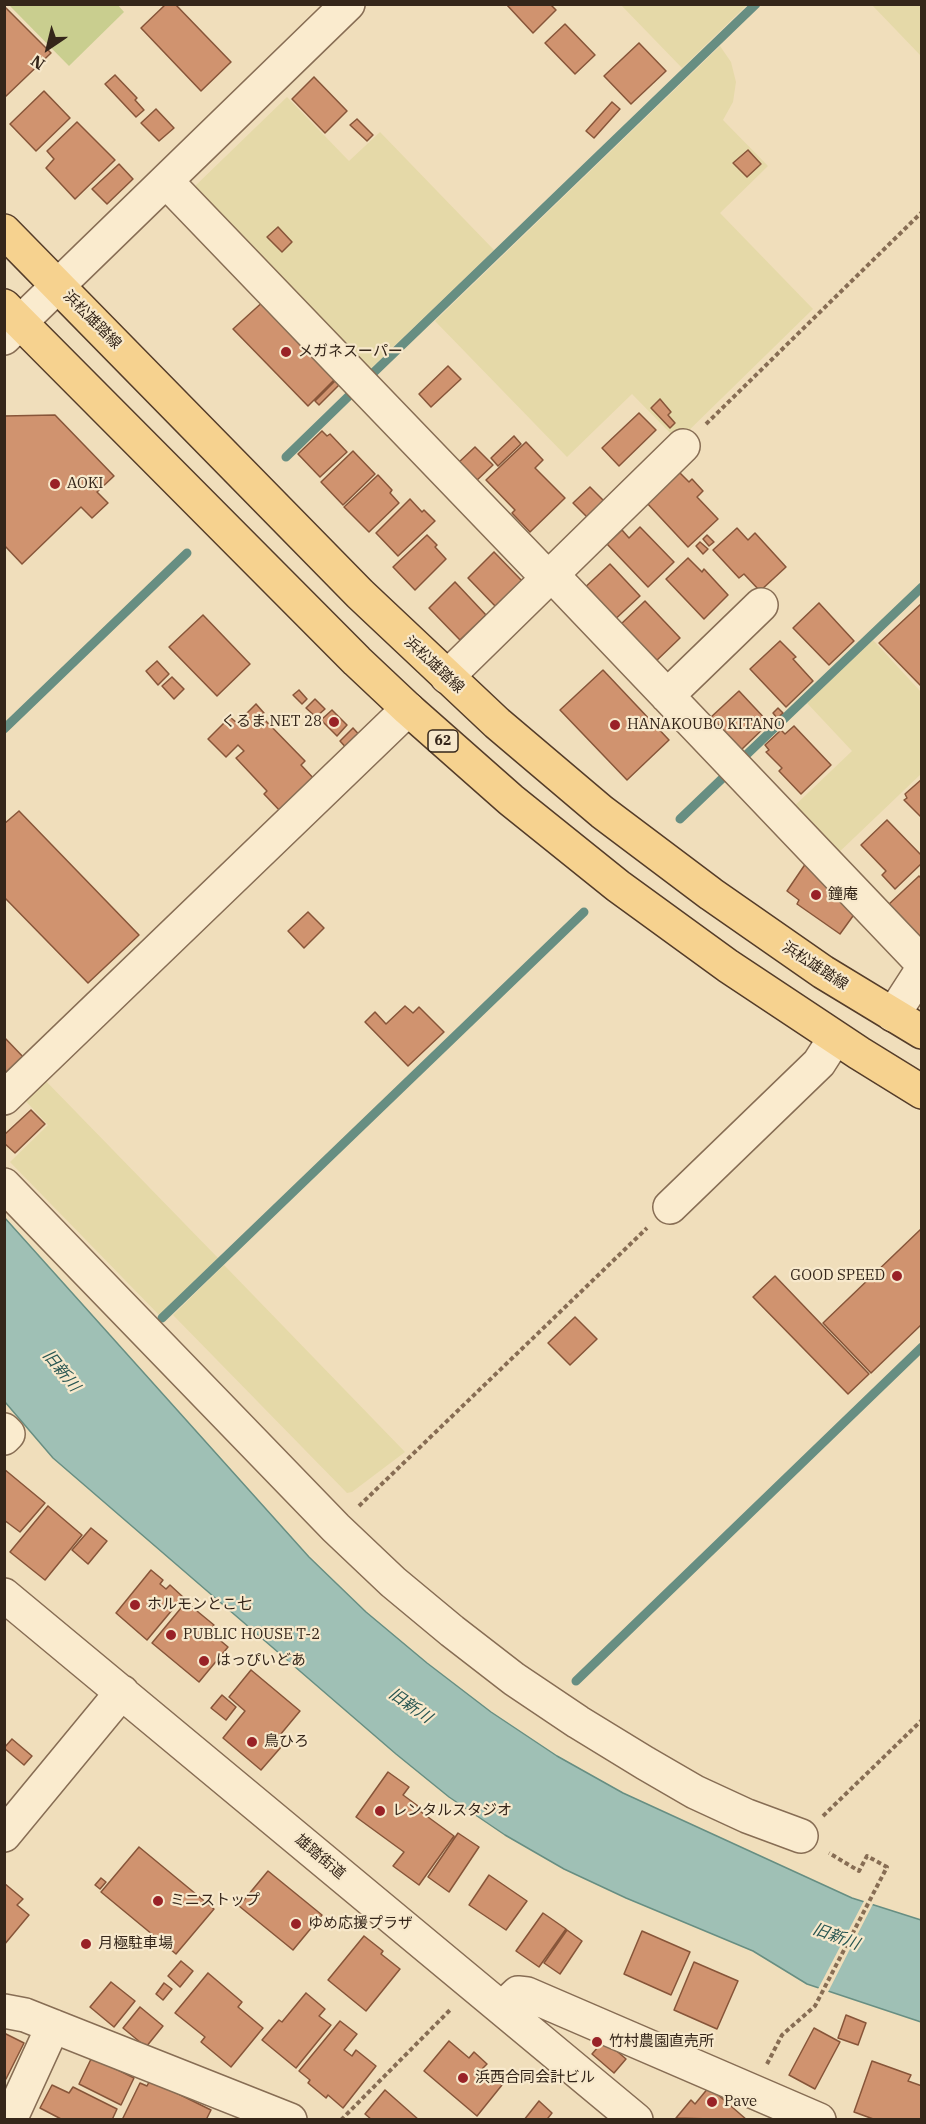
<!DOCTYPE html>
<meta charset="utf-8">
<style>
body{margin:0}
#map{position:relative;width:926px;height:2124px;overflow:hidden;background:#f0debb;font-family:"IBM Plex Serif",serif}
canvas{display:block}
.frame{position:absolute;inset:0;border:6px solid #35261a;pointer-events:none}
.north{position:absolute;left:18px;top:18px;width:60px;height:60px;-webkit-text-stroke:4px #f7e8cb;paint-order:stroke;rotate:215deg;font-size:16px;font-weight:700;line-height:24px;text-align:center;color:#35261a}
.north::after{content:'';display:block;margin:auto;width:21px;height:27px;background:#35261a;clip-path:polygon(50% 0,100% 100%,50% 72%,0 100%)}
</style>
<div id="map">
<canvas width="926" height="2124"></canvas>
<div class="frame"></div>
<div class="north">N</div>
</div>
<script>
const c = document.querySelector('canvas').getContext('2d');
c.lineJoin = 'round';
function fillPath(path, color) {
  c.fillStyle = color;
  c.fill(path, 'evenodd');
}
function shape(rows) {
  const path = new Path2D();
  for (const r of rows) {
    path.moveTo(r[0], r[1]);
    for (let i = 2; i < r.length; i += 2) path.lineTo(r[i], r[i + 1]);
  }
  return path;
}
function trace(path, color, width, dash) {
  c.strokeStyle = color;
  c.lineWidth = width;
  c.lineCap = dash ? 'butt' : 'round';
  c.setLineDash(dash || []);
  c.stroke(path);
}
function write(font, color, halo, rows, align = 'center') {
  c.font = font + ' "IBM Plex Serif","Noto Sans JP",serif';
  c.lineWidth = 4.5;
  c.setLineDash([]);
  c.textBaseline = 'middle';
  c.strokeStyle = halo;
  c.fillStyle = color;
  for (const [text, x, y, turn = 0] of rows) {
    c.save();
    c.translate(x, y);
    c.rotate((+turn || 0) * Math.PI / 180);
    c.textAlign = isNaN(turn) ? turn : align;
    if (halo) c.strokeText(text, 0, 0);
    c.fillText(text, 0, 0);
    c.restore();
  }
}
fillPath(shape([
 [747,5,682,68,621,5,747,4],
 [872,5,921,5,921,56],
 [720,46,731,62,736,82,733,102,723,120,768,166,720,213,813,309,678,441,632,394,567,457,435,321],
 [287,97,349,161,380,132,494,250,365,374,194,187],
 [873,640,921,692,921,774,834,857,789,811,852,751,807,703],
 [41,1076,218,1258,159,1315,10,1162,48,1125,21,1096],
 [224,1265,405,1452,352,1492,347,1493,173,1315]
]), '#e5d9a8');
fillPath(shape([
 [9,5,118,5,124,12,69,66]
]), '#c9ce8f');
const water = shape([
 [4,1217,309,1557,366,1612,427,1663,491,1712,557,1756,623,1793,852,1898,921,1920,921,2022,807,1984,753,1951,626,1898,564,1869,505,1835,449,1797,396,1754,53,1458,5,1402,4,1217]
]);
fillPath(water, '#9fc0b5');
trace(water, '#678e82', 1.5);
fillPath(shape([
 [865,1899,874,1902,827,1994,817,1991]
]), '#f0debb');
trace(shape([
 [371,375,756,4],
 [286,457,354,391],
 [4,729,187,553],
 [743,758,922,587],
 [680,819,728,773],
 [162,1318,584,912],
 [576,1681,922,1347]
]), '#678e82', 9);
const building = shape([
 [166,4,175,4,231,62,201,91,141,28,166,4],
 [506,4,550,4,556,10,533,33,506,4],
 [4,6,51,53,4,98,4,6],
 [565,24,595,55,575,74,545,43,565,24],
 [639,43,666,71,631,104,604,76,639,43],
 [115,75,137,98,135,100,144,110,136,117,105,84,115,75],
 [314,77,347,111,325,133,292,99,314,77],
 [44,91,70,118,36,151,10,124,44,91],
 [612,102,620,109,594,138,586,131,612,102],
 [156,109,174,128,159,141,141,123,156,109],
 [357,119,373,135,367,141,350,125,357,119],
 [77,122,115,160,75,199,46,168,54,159,47,151,77,122],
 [748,150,761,164,747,177,733,163,748,150],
 [119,164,133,179,107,204,92,189,119,164],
 [278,227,292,242,282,252,267,237,278,227],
 [266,299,339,375,308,406,233,329,266,299],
 [448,366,461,379,431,407,419,394,448,366],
 [335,381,339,385,319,405,315,401,335,381],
 [660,399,671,412,668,415,675,423,670,428,651,408,660,399],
 [639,413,656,430,619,466,602,448,639,413],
 [55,415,114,476,97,492,108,503,92,518,81,507,22,564,4,545,4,416,55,415],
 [322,431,327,436,330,434,347,452,320,477,298,454,322,431],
 [514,436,521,444,498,466,491,458,514,436],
 [526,442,543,460,535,468,565,498,530,532,512,513,515,510,486,480,526,442],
 [475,447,493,465,475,482,457,464,475,447],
 [353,451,375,474,343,505,321,482,353,451],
 [679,472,689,482,692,479,703,491,697,497,718,519,688,547,646,502,679,472],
 [378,475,392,490,390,493,399,503,369,532,344,507,378,475],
 [590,487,606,503,589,519,573,503,590,487],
 [410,499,422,512,424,510,435,521,398,556,376,533,410,499],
 [640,527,674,562,648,587,607,544,622,530,629,538,640,527],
 [737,528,748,540,755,533,786,567,760,591,744,574,739,578,713,550,737,528],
 [427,535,437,545,435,547,446,559,415,590,393,567,427,535],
 [707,535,714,542,709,546,703,539,707,535],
 [700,542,708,549,703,554,696,546,700,542],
 [494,552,524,583,497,608,468,578,494,552],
 [688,558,702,572,704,569,728,595,704,619,666,579,688,558],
 [610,564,640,596,610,624,580,592,610,564],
 [455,582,486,615,460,640,429,608,455,582],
 [645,601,680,638,654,663,619,626,645,601],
 [819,603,854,641,829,665,793,628,819,603],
 [922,603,922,687,879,643,922,603],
 [203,615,250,664,217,696,169,647,203,615],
 [780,641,796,657,793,659,813,681,786,707,750,669,780,641],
 [157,661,169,674,158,685,146,671,157,661],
 [603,670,669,740,627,780,560,710,603,670],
 [172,677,184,689,174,699,162,686,172,677],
 [299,690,307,699,302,704,293,695,299,690],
 [739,691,769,723,741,750,710,718,739,691],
 [315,699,325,709,316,717,306,708,315,699],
 [256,704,264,713,261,716,305,761,301,765,316,781,282,813,264,794,267,791,236,758,244,751,238,745,226,757,208,739,230,717,237,723,256,704],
 [778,708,783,713,777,718,773,713,778,708],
 [332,710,347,725,337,736,321,720,332,710],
 [794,726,831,765,801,794,779,771,782,768,766,752,769,750,765,745,781,730,785,734,794,726],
 [353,728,363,739,350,752,340,741,353,728],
 [922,779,922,818,904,800,907,798,905,794,922,779],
 [19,811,139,935,88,983,4,897,4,824,19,811],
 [887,820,922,856,922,863,895,889,882,875,886,871,861,845,887,820],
 [806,863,830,880,826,886,858,909,840,934,797,904,799,900,787,891,806,863],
 [919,876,922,879,922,941,887,906,919,876],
 [308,912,324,928,304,948,288,931,308,912],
 [405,1006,413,1013,419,1007,444,1032,408,1066,365,1022,375,1012,386,1024,405,1006],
 [4,1037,26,1060,4,1080,4,1037],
 [31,1110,45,1124,15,1153,4,1143,4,1135,31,1110],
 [922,1228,922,1324,871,1373,823,1323,922,1228],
 [775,1276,869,1374,848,1394,753,1297,775,1276],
 [575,1317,597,1339,570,1365,548,1343,575,1317],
 [4,1469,45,1503,20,1532,4,1520,4,1469],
 [48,1506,82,1535,45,1580,10,1552,48,1506],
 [91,1528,107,1541,88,1564,72,1550,91,1528],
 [151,1570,163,1580,160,1584,166,1589,170,1585,183,1597,147,1640,116,1613,151,1570],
 [186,1602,214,1625,209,1631,228,1647,199,1682,152,1643,186,1602],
 [251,1670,300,1711,275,1741,282,1746,261,1770,223,1738,245,1711,229,1697,251,1670],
 [222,1695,236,1707,226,1720,211,1708,222,1695],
 [12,1739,32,1756,24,1765,4,1748,12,1739],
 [388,1772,409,1787,403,1795,418,1806,417,1809,454,1836,419,1885,393,1866,404,1852,356,1817,388,1772],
 [458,1833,479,1847,449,1892,428,1877,458,1833],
 [139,1847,214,1909,176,1954,101,1892,139,1847],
 [268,1871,322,1915,293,1950,239,1906,268,1871],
 [489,1875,527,1901,506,1930,469,1905,489,1875],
 [101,1878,106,1882,100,1889,95,1885,101,1878],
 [4,1883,23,1899,17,1905,29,1915,4,1945,4,1883],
 [543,1913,566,1929,539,1967,516,1951,543,1913],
 [567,1930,582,1941,560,1974,544,1963,567,1930],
 [642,1931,690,1952,671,1995,624,1974,642,1931],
 [364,1936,383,1951,381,1954,400,1969,366,2011,328,1980,364,1936],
 [181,1961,193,1971,180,1987,168,1976,181,1961],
 [694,1962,738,1981,717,2029,674,2010,694,1962],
 [208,1973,242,2002,238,2007,263,2028,231,2067,201,2042,205,2037,175,2013,208,1973],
 [111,1982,135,2001,114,2027,90,2007,111,1982],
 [164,1983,172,1989,163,2000,156,1994,164,1983],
 [306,1993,325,2009,319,2016,331,2025,296,2068,262,2040,279,2020,282,2022,306,1993],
 [140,2007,163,2026,146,2047,123,2028,140,2007],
 [846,2015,866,2023,858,2045,838,2038,846,2015],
 [340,2021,357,2034,344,2050,352,2056,356,2050,376,2066,343,2108,328,2095,326,2098,308,2083,310,2080,299,2071,340,2021],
 [814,2028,840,2042,815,2089,789,2075,814,2028],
 [4,2033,24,2043,6,2079,4,2078,4,2033],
 [604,2040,626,2059,614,2073,592,2054,604,2040],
 [449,2041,469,2058,474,2052,487,2064,482,2069,502,2085,477,2116,424,2071,449,2041],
 [92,2057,134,2078,121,2105,79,2084,92,2057],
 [872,2061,911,2075,908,2081,922,2086,922,2120,876,2120,854,2112,872,2061],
 [150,2080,211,2110,206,2120,122,2120,140,2083,147,2086,150,2080],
 [52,2085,69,2093,73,2087,117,2109,112,2120,63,2120,40,2108,52,2085],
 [709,2087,747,2120,676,2118,691,2100,695,2104,709,2087],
 [385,2090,419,2120,372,2120,365,2114,385,2090],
 [539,2101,552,2113,548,2118,550,2120,524,2120,539,2101]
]);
fillPath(building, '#d0936f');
trace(building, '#875539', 1.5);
const minor = shape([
 [166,181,548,578],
 [4,338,348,4],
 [552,575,922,963],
 [447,677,683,446],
 [667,696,761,605],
 [893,1015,922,970],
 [4,1098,408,709],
 [4,1185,336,1528,393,1582,452,1631,514,1679,578,1722,645,1763,695,1792,747,1816,801,1836],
 [670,1207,819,1063,835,1038],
 [4,1430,8,1434,4,1438],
 [4,1595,636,2120],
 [4,1835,122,1692],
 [502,2008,518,1993,527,1994,819,2120],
 [4,2011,25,2015,290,2120],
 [10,2120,53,2026]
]);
const major = shape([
 [4,231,360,594,497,723,602,812,711,894,823,972,922,1032],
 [4,306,357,661,408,709,511,800,618,886,728,966,859,1053,922,1092]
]);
trace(minor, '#876d54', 36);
trace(major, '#543c29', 36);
trace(shape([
 [706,424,922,212],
 [359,1506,647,1228],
 [823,1816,922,1720],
 [767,2064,782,2035,815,2006,887,1867,867,1856,859,1871,829,1853],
 [341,2120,451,2009]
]), '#876d54', 4, [4.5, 3]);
trace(minor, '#faebce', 33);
trace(major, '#f6d28f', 33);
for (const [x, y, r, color] of [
 [286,352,6,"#992227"],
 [55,484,6,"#992227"],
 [334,722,6,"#992227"],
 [615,725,6,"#992227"],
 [816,895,6,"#992227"],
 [897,1276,6,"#992227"],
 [135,1605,6,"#992227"],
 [171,1635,6,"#992227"],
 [204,1661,6,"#992227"],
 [252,1742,6,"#992227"],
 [380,1811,6,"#992227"],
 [158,1901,6,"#992227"],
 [296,1924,6,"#992227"],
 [86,1944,6,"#992227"],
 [597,2042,6,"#992227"],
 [463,2078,6,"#992227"],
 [712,2102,6,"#992227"]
]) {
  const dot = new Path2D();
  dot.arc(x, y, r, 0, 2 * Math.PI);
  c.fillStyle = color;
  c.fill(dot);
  trace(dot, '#f7e8cb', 2);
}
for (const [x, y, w] of [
 [443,741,30]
]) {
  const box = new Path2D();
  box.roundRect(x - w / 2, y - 11, w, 22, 4.5);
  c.fillStyle = '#f7e8cb';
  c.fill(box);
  trace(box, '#35261a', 1.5);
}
write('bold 14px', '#35261a', null, [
 ["62",443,741]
]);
write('15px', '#35261a', '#f7e8cb', [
 ["浜松雄踏線",92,320,45],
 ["浜松雄踏線",434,665,43],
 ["浜松雄踏線",815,966,33],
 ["雄踏街道",320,1857,40]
]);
write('15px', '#35261a', '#f7e8cb', [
 ["メガネスーパー",298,352],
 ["AOKI",67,484],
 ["くるま NET 28",322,722,"right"],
 ["HANAKOUBO KITANO",627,725],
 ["鐘庵",828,895],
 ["GOOD SPEED",885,1276,"right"],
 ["ホルモンとこ七",147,1605],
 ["PUBLIC HOUSE T-2",183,1635],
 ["はっぴいどあ",216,1661],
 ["鳥ひろ",264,1742],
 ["レンタルスタジオ",392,1811],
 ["ミニストップ",170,1901],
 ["ゆめ応援プラザ",308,1924],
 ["月極駐車場",98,1944],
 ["竹村農園直売所",609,2042],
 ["浜西合同会計ビル",475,2078],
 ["Pave",724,2102]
], 'left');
write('italic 16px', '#285652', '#f7e8cb', [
 ["旧新川",61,1371,51],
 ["旧新川",410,1706,35],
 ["旧新川",836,1937,20]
]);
</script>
